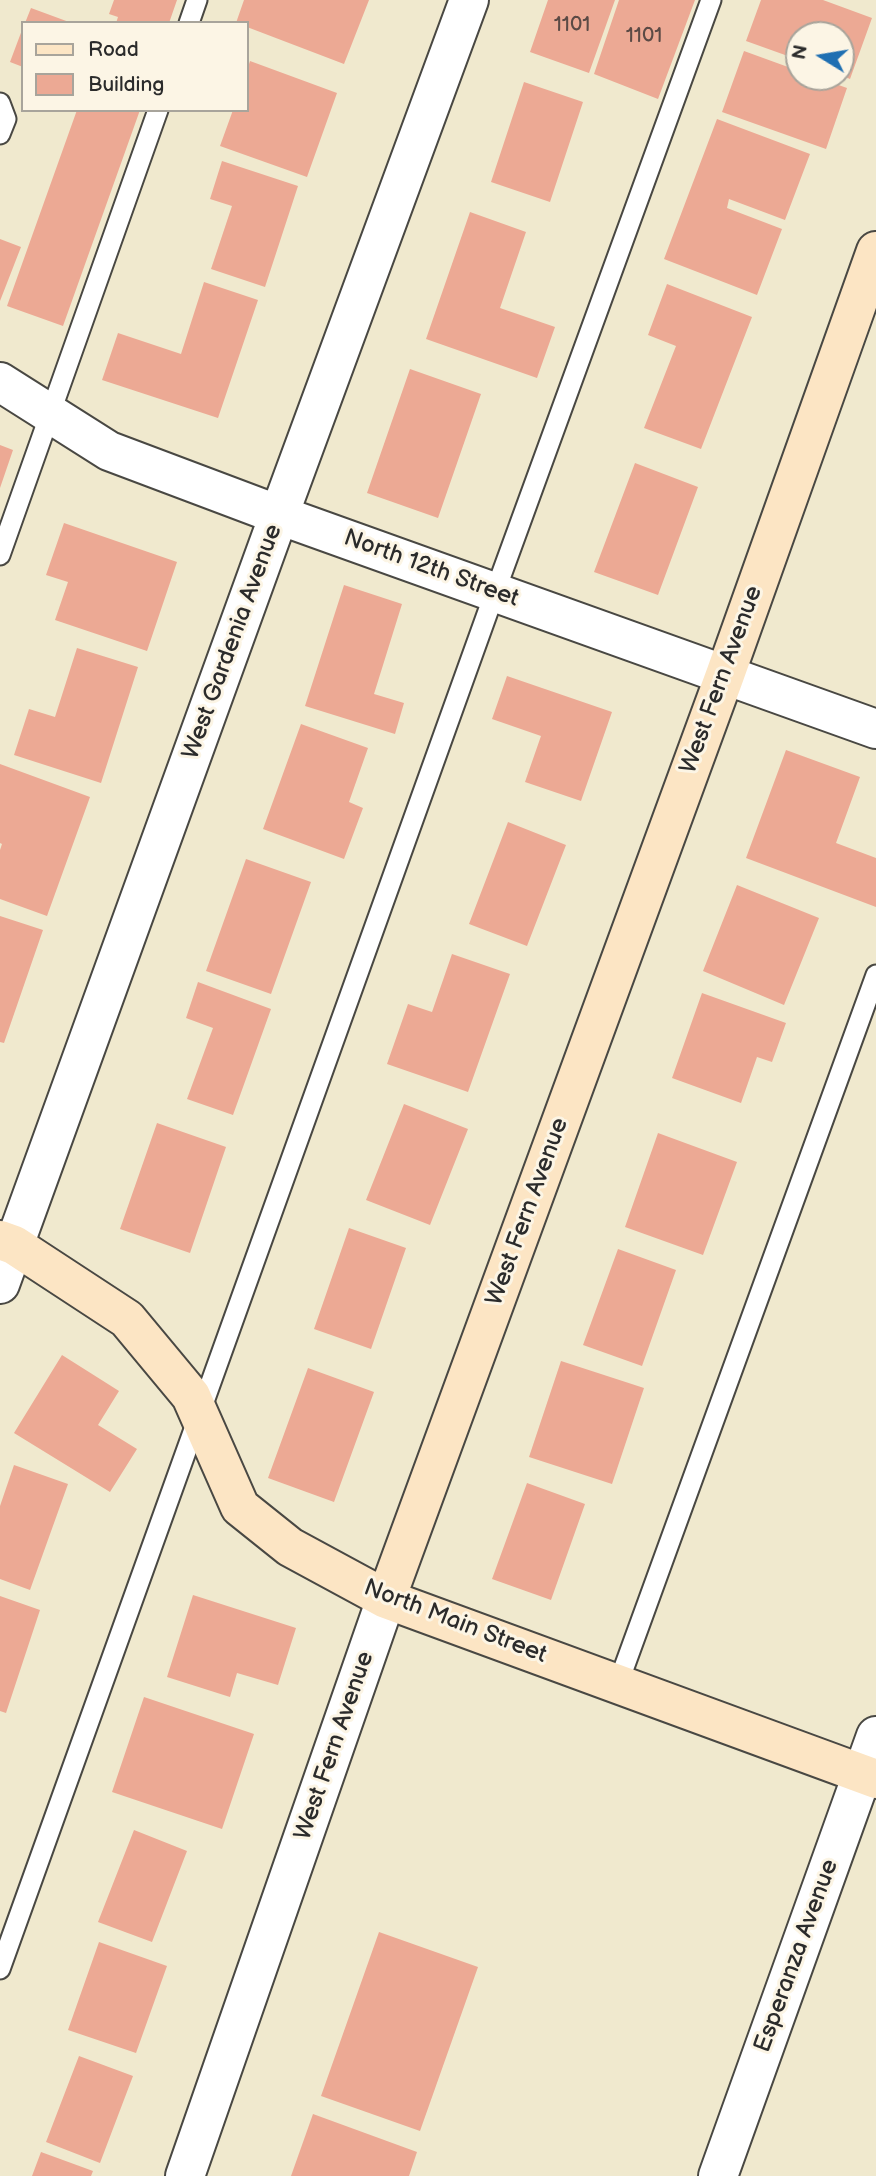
<!DOCTYPE html>
<style>
body{margin:0}
#map{position:relative;width:876px;height:2176px;overflow:hidden;background:#f0e9ce;font-family:"Balsamiq Sans",sans-serif}
canvas{display:block}
.legend{position:absolute;left:21px;top:21px;width:228px;height:91px;box-sizing:border-box;background:#fcf5e5;border:2px solid #a8a49b;margin:0;padding:9px 12px;list-style:none;font-size:21px;color:#2b2b2b}
.legend li{display:flex;align-items:center;gap:14px;height:35px}
.legend b{width:35px;border:2px solid #a8a49b}
.north{position:absolute;left:785px;top:21px;width:70px;height:70px;box-sizing:border-box;background:#fcf5e5;border:2px solid #a8a49b;border-radius:50%;rotate:281deg;font-size:19px;font-weight:700;line-height:28px;text-align:center;color:#2b2b2b}
.north::after{content:'';display:block;margin:auto;width:24px;height:32px;background:#1f6fb2;clip-path:polygon(50% 0,100% 100%,50% 72%,0 100%)}
</style>
<div id="map">
<canvas width="876" height="2176"></canvas>
<ul class="legend">
<li><b style="height:9px;background:#fce5c4"></b>Road</li>
<li><b style="height:19px;background:#eca994"></b>Building</li>
</ul>
<div class="north">N</div>
</div>
<script>
const c = document.querySelector('canvas').getContext('2d');
c.lineJoin = 'round';
function fillPath(path, color) {
  c.fillStyle = color;
  c.fill(path, 'evenodd');
}
function shape(rows) {
  const path = new Path2D();
  for (const r of rows) {
    path.moveTo(r[0], r[1]);
    for (let i = 2; i < r.length; i += 2) path.lineTo(r[i], r[i + 1]);
  }
  return path;
}
function trace(path, color, width, dash) {
  c.strokeStyle = color;
  c.lineWidth = width;
  c.lineCap = dash ? 'butt' : 'round';
  c.setLineDash(dash || []);
  c.stroke(path);
}
function write(font, color, halo, rows, align = 'center') {
  c.font = font + ' "Balsamiq Sans",sans-serif';
  c.lineWidth = 6;
  c.setLineDash([]);
  c.textBaseline = 'middle';
  c.strokeStyle = halo;
  c.fillStyle = color;
  for (const [text, x, y, turn = 0] of rows) {
    c.save();
    c.translate(x, y);
    c.rotate((+turn || 0) * Math.PI / 180);
    c.textAlign = isNaN(turn) ? turn : align;
    if (halo) c.strokeText(text, 0, 0);
    c.fillText(text, 0, 0);
    c.restore();
  }
}
fillPath(shape([
 [114,0,177,0,169,23,116,23,118,17,109,14],
 [244,0,369,0,344,64,247,27,247,23,236,23],
 [548,0,615,0,589,73,530,52],
 [619,0,695,0,658,99,594,74],
 [761,0,823,0,872,18,850,79,841,75,841,35,799,35,799,60,746,41],
 [31,8,69,22,69,23,25,23],
 [22,30,23,30,23,67,10,62],
 [744,51,799,71,799,77,816,77,847,88,826,149,722,112],
 [250,61,337,93,307,177,220,146,233,110,247,110,247,70],
 [524,82,583,102,550,202,491,182],
 [77,110,140,110,63,326,7,306],
 [717,119,810,154,785,220,729,199,727,208,782,229,757,295,664,259],
 [222,161,298,186,265,287,211,269,232,206,210,199],
 [470,212,526,232,500,308,555,327,537,378,426,339],
 [0,239,21,247,0,301],
 [204,282,258,300,218,418,102,380,118,333,181,354],
 [667,284,752,317,701,449,644,428,676,346,648,335],
 [410,369,481,394,438,518,367,493],
 [0,445,13,450,0,488],
 [635,463,698,487,658,595,594,572],
 [64,523,177,562,147,651,55,620,68,582,46,575],
 [344,585,402,604,374,694,404,703,395,734,305,706],
 [77,648,138,667,101,783,14,755,29,709,55,717],
 [507,676,612,712,581,801,525,782,541,736,492,719],
 [301,724,368,748,349,802,363,808,344,859,263,829],
 [786,750,860,777,836,843,876,858,876,907,746,858],
 [0,764,90,797,47,916,0,899,0,850,2,844,0,843],
 [508,822,566,845,527,946,469,924],
 [246,859,311,882,271,994,206,971],
 [737,885,819,918,784,1005,703,971],
 [0,916,43,930,4,1043,0,1042],
 [452,954,510,974,468,1092,387,1064,408,1004,432,1012],
 [198,982,271,1009,233,1115,187,1099,213,1028,186,1018],
 [702,993,786,1023,772,1062,757,1057,741,1103,672,1078],
 [404,1104,468,1129,430,1225,366,1200],
 [157,1123,226,1147,190,1253,120,1229],
 [658,1133,737,1162,703,1255,625,1227],
 [349,1228,406,1248,371,1349,314,1329],
 [618,1249,676,1270,642,1366,583,1345],
 [62,1355,119,1391,98,1425,137,1449,110,1492,14,1433],
 [561,1361,644,1388,612,1484,529,1457],
 [308,1368,374,1392,334,1502,268,1478],
 [14,1465,68,1484,30,1590,0,1579,0,1506],
 [527,1483,585,1504,551,1600,492,1579],
 [193,1595,296,1628,278,1685,237,1673,230,1697,167,1677],
 [0,1596,40,1610,6,1713,0,1711],
 [144,1697,254,1734,222,1829,112,1792],
 [134,1830,187,1851,152,1942,98,1922],
 [379,1932,478,1967,420,2131,321,2096],
 [99,1942,167,1966,136,2053,68,2030],
 [79,2056,133,2076,100,2163,46,2142],
 [313,2114,417,2152,409,2176,291,2176],
 [41,2152,93,2171,91,2176,32,2176]
]), '#eca994');
const lane = shape([
 [189,23,197,0],
 [0,103,6,119,0,134],
 [0,555,158,110],
 [618,1684,876,975],
 [0,1969,495,592,711,0]
]);
const street = shape([
 [0,382,109,451,279,515,876,729],
 [0,1284,279,515,469,0],
 [185,2176,386,1599],
 [718,2176,876,1736]
]);
const secondary = shape([
 [0,1240,14,1245,127,1319,191,1396,240,1507,290,1547,386,1599,876,1779],
 [386,1599,725,675,876,251]
]);
trace(lane, '#494843', 23);
trace(street, '#494843', 42);
trace(secondary, '#494843', 42);
trace(lane, '#fff', 19);
trace(street, '#fff', 38);
trace(secondary, '#fce5c4', 38);
write('21px', '#5b4a45', null, [
 ["1101",572,26],
 ["1101",644,37]
]);
write('24px', '#2b2b2b', '#fcf5e5', [
 ["North 12th Street",431,569,20],
 ["West Gardenia Avenue",233,642,-70],
 ["West Fern Avenue",722,680,-70],
 ["West Fern Avenue",528,1212,-70],
 ["North Main Street",455,1622,21],
 ["West Fern Avenue",335,1746,-71],
 ["Esperanza Avenue",797,1956,-70]
]);
</script>
